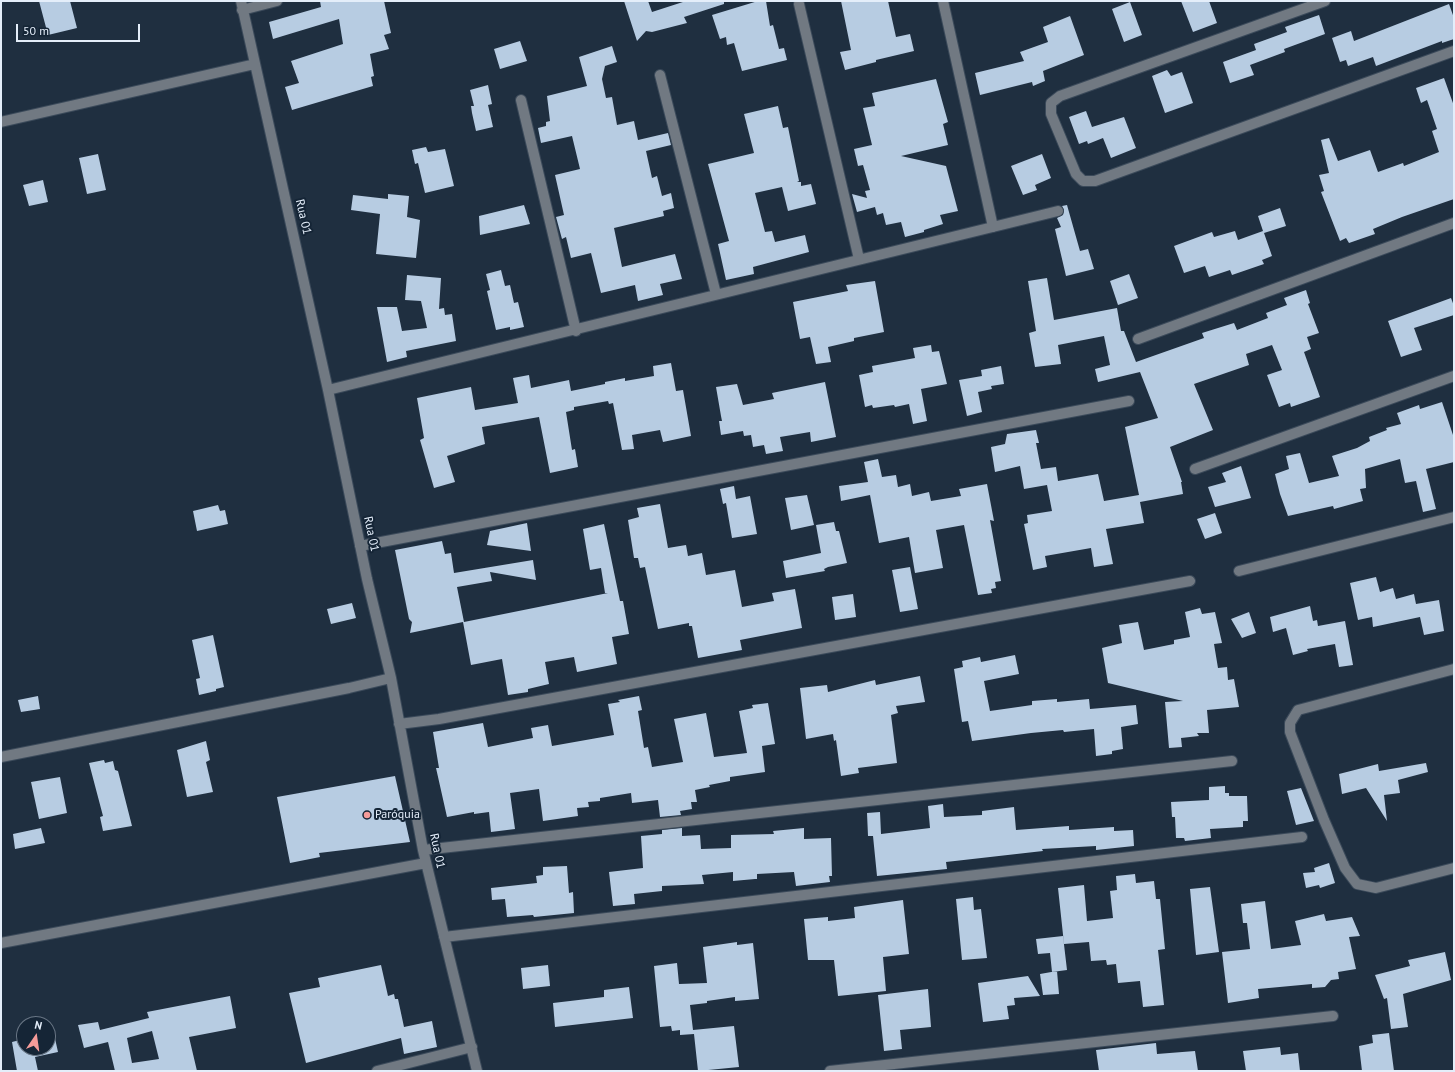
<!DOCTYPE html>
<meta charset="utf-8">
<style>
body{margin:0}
#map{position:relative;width:1455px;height:1072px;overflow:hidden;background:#1f2f40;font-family:"PT Sans",sans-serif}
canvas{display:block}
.frame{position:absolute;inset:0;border:2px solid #e4eefa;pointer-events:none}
.north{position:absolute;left:16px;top:1016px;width:40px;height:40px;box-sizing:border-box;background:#152536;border:1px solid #687584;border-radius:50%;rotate:13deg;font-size:11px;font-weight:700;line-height:16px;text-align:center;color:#e4eefa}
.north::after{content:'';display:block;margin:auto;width:14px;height:18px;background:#f59b99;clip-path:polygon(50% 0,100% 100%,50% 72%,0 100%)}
.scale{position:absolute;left:16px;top:24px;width:124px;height:18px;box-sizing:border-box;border:2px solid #e4eefa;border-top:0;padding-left:5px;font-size:12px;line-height:14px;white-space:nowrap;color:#e4eefa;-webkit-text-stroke:3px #152536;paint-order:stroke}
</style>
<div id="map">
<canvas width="1455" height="1072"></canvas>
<div class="frame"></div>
<div class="north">N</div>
<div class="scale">50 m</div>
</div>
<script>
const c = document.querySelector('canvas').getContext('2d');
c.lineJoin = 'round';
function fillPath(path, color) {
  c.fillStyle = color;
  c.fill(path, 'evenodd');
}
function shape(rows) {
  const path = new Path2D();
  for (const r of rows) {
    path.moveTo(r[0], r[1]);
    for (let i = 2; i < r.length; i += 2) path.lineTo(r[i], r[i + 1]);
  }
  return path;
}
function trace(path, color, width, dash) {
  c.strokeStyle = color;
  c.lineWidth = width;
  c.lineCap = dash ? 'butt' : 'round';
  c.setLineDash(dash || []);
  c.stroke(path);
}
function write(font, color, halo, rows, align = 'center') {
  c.font = font + ' "PT Sans",sans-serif';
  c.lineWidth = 4;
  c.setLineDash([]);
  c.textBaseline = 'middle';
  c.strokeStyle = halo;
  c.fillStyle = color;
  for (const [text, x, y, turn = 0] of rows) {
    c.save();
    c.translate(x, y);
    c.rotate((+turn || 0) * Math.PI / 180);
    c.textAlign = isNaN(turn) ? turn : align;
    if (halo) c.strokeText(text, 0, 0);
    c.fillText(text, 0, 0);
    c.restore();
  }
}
fillPath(shape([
 [39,1,70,1,77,28,48,35],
 [320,1,384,1,391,33,384,35,389,49,370,54,374,76,371,77,373,86,292,110,285,87,299,83,291,61,343,44,339,19,273,39,269,22,321,7],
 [624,1,648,1,652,12,686,1,724,1,724,4,684,17,687,23,652,32,646,31,637,41],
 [758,1,766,1,770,26,773,25,779,49,784,48,787,60,742,71,734,43,727,45,726,37,720,39,712,15],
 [841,1,888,1,896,37,910,34,914,51,876,60,876,62,845,70,840,52,851,50],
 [1181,1,1209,1,1217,23,1193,32],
 [1130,2,1142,35,1124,42,1112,9],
 [1449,4,1454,18,1454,39,1442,43,1442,41,1376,66,1373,57,1348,66,1346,60,1340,62,1332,38,1351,31,1354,41],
 [1319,15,1325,34,1284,49,1285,52,1250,65,1254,75,1230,83,1223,62,1256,50,1254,44,1287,32,1285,27],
 [1070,16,1084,55,1043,71,1045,81,1033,86,1032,82,980,95,975,73,1024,61,1020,52,1048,42,1043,27],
 [520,41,527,61,500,69,494,49],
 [612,46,617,62,605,66,602,79,606,98,612,97,617,125,634,121,638,140,668,133,671,145,646,151,652,178,657,176,662,196,671,193,674,208,663,211,664,216,614,228,622,267,675,254,682,279,660,284,663,295,638,301,635,285,601,293,591,253,571,258,566,237,562,239,556,217,564,215,555,175,580,169,572,136,541,143,538,128,546,126,546,122,550,121,547,96,587,86,579,57],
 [1167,70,1171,76,1182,72,1193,103,1165,113,1152,76],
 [1444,78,1454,106,1454,199,1402,217,1373,229,1375,234,1349,243,1346,238,1340,241,1321,192,1324,191,1319,175,1329,173,1321,140,1329,138,1338,161,1370,150,1378,172,1403,163,1404,166,1439,152,1432,131,1437,129,1427,100,1421,103,1416,88],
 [936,79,948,122,943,124,948,145,901,156,946,166,958,211,940,215,943,224,924,230,924,232,905,237,901,222,886,225,883,213,877,215,875,207,857,212,852,194,867,198,865,191,870,190,863,165,858,166,854,149,872,145,863,108,875,106,872,93],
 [488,85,492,104,488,105,493,127,476,131,472,113,471,106,474,106,470,90],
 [778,106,783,128,788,127,799,181,797,182,801,182,801,186,811,184,816,204,788,211,782,187,755,193,765,232,772,231,775,242,805,235,809,252,753,267,754,274,726,280,718,244,729,241,708,164,754,153,744,114],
 [1086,111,1092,127,1124,117,1136,148,1111,158,1103,138,1088,144,1087,141,1079,144,1069,117],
 [426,147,428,152,445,149,454,186,425,193,418,163,415,164,412,150],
 [98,154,106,190,87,194,79,158],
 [1042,154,1051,178,1035,185,1037,190,1023,195,1011,166],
 [43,180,48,202,29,206,23,185],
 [388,194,409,196,407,217,420,220,416,258,376,254,380,214,351,210,353,195,388,199],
 [524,205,530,224,480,235,479,216],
 [1067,205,1080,251,1088,249,1094,269,1066,276,1055,229,1061,227,1057,218,1063,215,1064,210,1062,206],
 [1280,208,1286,226,1264,233,1272,256,1262,260,1264,264,1232,275,1230,270,1209,277,1205,266,1184,273,1174,246,1212,232,1214,237,1235,231,1238,240,1263,231,1258,216],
 [501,270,505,286,510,285,514,303,518,302,524,327,510,330,510,327,496,330,487,291,490,290,486,274],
 [1129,274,1138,298,1118,305,1110,281],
 [407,275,441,278,439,309,444,308,445,315,452,314,456,341,406,351,407,357,387,362,377,307,397,307,402,331,427,328,421,301,405,300],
 [1047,278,1054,320,1117,308,1121,331,1124,331,1136,362,1204,338,1202,333,1234,323,1237,330,1268,318,1266,313,1287,305,1284,298,1306,290,1310,303,1308,304,1319,333,1307,337,1311,349,1304,352,1320,397,1291,407,1290,403,1279,407,1267,375,1282,370,1272,345,1246,354,1249,365,1194,384,1213,430,1170,447,1182,482,1181,482,1183,494,1140,502,1144,523,1106,529,1113,564,1094,567,1091,548,1045,556,1047,567,1033,570,1024,524,1028,523,1027,515,1052,511,1047,485,1024,489,1020,466,995,472,991,447,1005,444,1007,434,1036,430,1039,443,1036,443,1041,469,1056,467,1058,481,1098,474,1104,501,1139,495,1125,427,1158,418,1140,372,1098,382,1095,369,1110,365,1104,336,1058,345,1061,364,1035,367,1029,333,1036,331,1028,281],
 [875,281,884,332,854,338,854,341,828,347,831,362,816,364,810,337,800,339,793,302,848,291,846,285],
 [1451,298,1454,306,1454,315,1414,328,1422,350,1401,357,1388,321],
 [931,345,932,352,939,351,947,384,921,389,927,421,913,424,909,404,895,407,894,405,873,408,872,405,865,407,859,375,873,372,872,366,915,358,913,348],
 [671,363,676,391,683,390,691,436,663,442,660,430,632,435,634,449,622,450,613,403,609,404,608,401,574,407,574,410,566,412,572,450,575,449,578,467,550,473,539,417,482,427,485,444,447,456,455,482,434,488,420,440,424,438,417,398,471,387,475,410,518,403,513,378,529,375,531,388,569,380,571,391,605,384,605,382,625,378,625,381,654,376,653,366],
 [1001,366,1004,384,991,386,992,389,978,392,982,412,967,416,959,380,982,376,981,370],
 [825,382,836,437,811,442,810,432,780,437,783,451,766,454,764,445,753,447,751,435,744,436,743,431,721,435,719,421,722,421,721,416,716,387,737,384,743,405,774,399,772,393],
 [1442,402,1454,438,1454,462,1426,469,1436,509,1423,512,1416,481,1405,483,1400,459,1365,469,1366,488,1360,489,1363,501,1334,509,1333,506,1288,516,1280,494,1275,474,1289,469,1286,456,1300,453,1309,483,1339,476,1332,456,1357,448,1370,441,1369,437,1387,430,1386,428,1401,424,1397,413,1419,405,1420,409],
 [878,459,882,477,896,475,898,487,910,484,912,496,929,492,931,501,961,496,959,489,987,484,994,521,990,520,1001,581,995,582,996,588,991,589,992,593,978,595,964,525,936,530,943,568,915,573,909,537,879,543,870,495,841,501,839,486,868,482,864,462],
 [1241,466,1251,498,1215,507,1208,487,1226,482,1222,473],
 [734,486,736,499,750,496,757,534,732,538,726,503,723,504,720,489],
 [807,495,814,525,791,530,785,498],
 [660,504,668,548,686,545,688,556,702,553,706,575,735,570,742,607,774,601,772,593,795,589,802,628,740,640,742,650,698,658,692,626,689,626,689,623,658,629,645,567,640,568,638,558,634,558,628,520,639,517,637,508],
 [218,505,220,511,225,510,228,524,197,531,193,511],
 [1215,513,1222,533,1205,539,1197,519],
 [834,522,836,531,839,531,847,563,828,567,824,569,825,571,786,578,783,561,821,553,816,525],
 [527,523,531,551,487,545,490,531],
 [604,524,620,601,623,601,629,634,612,637,617,664,577,672,574,657,545,662,549,684,528,689,528,692,508,695,502,659,471,665,463,622,410,633,412,622,409,619,395,550,442,541,445,554,451,553,454,573,533,560,536,580,490,572,492,581,457,587,464,622,608,593,605,593,601,568,590,570,583,529],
 [910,567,918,609,900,612,892,570],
 [1376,577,1380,592,1393,588,1396,599,1414,594,1416,604,1439,600,1444,631,1424,635,1420,617,1373,627,1372,617,1358,620,1350,583],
 [853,594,856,617,835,620,832,597],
 [352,603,356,618,331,624,327,609],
 [1310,606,1313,621,1317,620,1318,626,1345,621,1353,665,1339,667,1335,644,1307,649,1308,651,1293,655,1286,628,1273,632,1270,617],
 [1200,608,1202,614,1215,612,1222,643,1214,644,1218,668,1227,667,1228,680,1234,679,1239,707,1207,710,1209,733,1197,733,1199,736,1181,738,1182,747,1169,748,1165,702,1183,701,1108,683,1102,648,1122,643,1119,625,1138,622,1144,650,1174,644,1174,640,1190,637,1185,612],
 [1249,612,1256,633,1242,638,1231,619],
 [213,635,224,687,216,689,216,691,199,695,196,679,200,678,192,640],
 [1015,655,1019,674,984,681,990,711,1032,705,1032,701,1057,699,1057,702,1089,699,1090,709,1136,705,1138,724,1121,727,1123,749,1112,751,1112,754,1096,756,1094,729,1064,732,1063,730,1031,733,972,741,968,721,962,722,954,669,963,667,962,661,980,657,981,662],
 [920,676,925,702,896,706,898,713,891,715,897,763,858,768,859,773,841,776,836,740,834,741,833,734,806,739,800,688,827,685,828,692,875,680,876,685],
 [38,696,40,709,21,712,18,700],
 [639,696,642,710,638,711,644,748,648,747,652,767,683,762,674,719,706,713,714,757,747,753,739,711,753,708,752,705,768,703,775,744,762,746,765,772,730,777,730,781,709,785,710,787,695,790,697,802,691,802,692,809,680,811,681,815,660,817,658,800,632,803,631,793,600,798,600,801,588,802,589,807,577,808,578,816,543,821,539,789,510,793,515,829,491,832,489,812,474,814,474,812,447,817,436,768,439,768,433,732,483,723,488,747,533,738,531,728,548,725,552,746,614,735,608,704,620,702,618,700],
 [206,741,210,760,206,762,213,792,187,797,177,750],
 [104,760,105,763,113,761,115,770,118,771,132,826,103,831,100,817,103,816,89,763],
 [1426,763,1428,772,1398,780,1400,793,1384,795,1387,821,1366,788,1342,794,1339,774,1378,764,1379,771],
 [395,776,410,842,319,853,320,857,290,863,277,797],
 [60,777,67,813,39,819,31,782],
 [1225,786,1225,793,1229,793,1229,796,1247,796,1248,821,1243,821,1243,827,1210,829,1211,838,1185,841,1184,838,1176,838,1175,817,1172,817,1171,802,1209,800,1209,787],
 [1301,788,1314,821,1296,825,1287,791],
 [943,804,944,817,982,815,982,811,1014,807,1016,830,1069,826,1069,830,1114,827,1114,831,1133,830,1134,846,1096,850,1096,846,1042,849,1043,851,946,862,947,869,877,876,873,836,868,836,867,813,880,812,881,834,930,828,928,806],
 [41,828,45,843,15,849,13,834],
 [682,828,682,836,700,835,701,849,731,848,731,835,774,834,773,831,804,828,804,839,831,838,832,876,829,876,830,882,796,886,794,872,757,874,757,879,755,879,733,881,733,872,702,875,704,884,662,886,662,891,634,894,635,904,613,906,609,872,643,868,641,836,662,834,662,830],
 [1329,863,1335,883,1320,888,1319,885,1306,888,1303,873,1315,872,1314,868],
 [567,866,569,893,573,892,574,913,534,917,533,915,507,917,505,899,492,900,491,888,537,883,536,876,543,875,543,867],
 [1135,874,1136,883,1154,881,1156,899,1160,899,1165,949,1158,950,1164,1005,1143,1007,1140,981,1118,983,1116,964,1107,965,1106,960,1091,961,1089,942,1064,944,1058,888,1084,885,1087,921,1113,918,1110,891,1117,890,1116,876],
 [1210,887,1219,952,1196,955,1190,889],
 [973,897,974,910,981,909,987,958,962,960,956,899],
 [903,900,909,954,883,957,886,991,838,996,834,960,808,960,804,919,828,917,828,921,855,918,854,907],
 [1265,901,1271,949,1301,945,1295,921,1324,914,1326,921,1352,917,1360,936,1349,937,1356,969,1338,972,1339,979,1331,980,1325,987,1312,988,1312,984,1258,989,1259,998,1228,1003,1222,952,1250,949,1247,923,1243,923,1241,904],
 [1063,936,1067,970,1052,972,1050,953,1038,954,1036,939],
 [737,942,737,945,753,943,759,999,735,1001,735,997,707,1001,707,1003,690,1005,693,1030,734,1026,739,1067,698,1071,694,1034,680,1035,680,1030,672,1031,671,1026,660,1027,654,966,677,963,679,984,707,983,703,947],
 [1445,952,1451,980,1403,994,1408,1027,1391,1029,1387,998,1384,999,1375,975,1410,966,1408,960],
 [381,965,388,996,394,994,395,999,398,999,404,1027,432,1021,437,1047,404,1054,401,1038,306,1063,289,993,320,987,318,978],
 [548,965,550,986,523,989,521,968],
 [1057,971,1059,994,1043,995,1040,974],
 [1028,976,1040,996,1014,998,1015,1005,1007,1006,1009,1019,983,1022,978,983],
 [629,987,633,1018,555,1027,553,1003,604,997,604,990],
 [928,989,931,1027,900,1030,902,1049,884,1051,878,995],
 [230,996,236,1028,189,1037,197,1071,115,1071,108,1042,84,1048,78,1025,98,1022,100,1030,149,1018,147,1012],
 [152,1031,159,1059,132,1063,127,1038],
 [1389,1033,1394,1071,1362,1071,1359,1046,1373,1043,1372,1035],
 [54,1034,58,1052,35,1057,38,1071,17,1071,12,1042,24,1039,24,1048,48,1048,48,1035],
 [1156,1043,1157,1054,1195,1051,1198,1071,1099,1071,1096,1050],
 [1280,1047,1281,1055,1298,1053,1300,1071,1246,1071,1243,1051]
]), '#b7cce2');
const minor = shape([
 [241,1,328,390,367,579,391,678,423,850,477,1071],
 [943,1,993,227],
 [1325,1,1060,96,1051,103,1051,114,1076,174,1083,181,1095,181,1454,51],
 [799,4,859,259],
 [242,10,277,1],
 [660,75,716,294],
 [521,100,576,331],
 [1,122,255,64],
 [1138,339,1454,223],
 [328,390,1058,211],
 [1195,469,1454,376],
 [360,546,1129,401],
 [1239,571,1454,517],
 [1454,669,1298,710,1290,723,1290,732,1324,820,1345,868,1357,884,1376,888,1454,868],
 [399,724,439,719,1190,581],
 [1,757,349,688,391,678],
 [423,850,1232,761],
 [444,937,1302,837],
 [1,943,426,863],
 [377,1071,472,1047],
 [830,1071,1333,1016]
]);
trace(minor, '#3b4a5a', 12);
trace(minor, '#717982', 10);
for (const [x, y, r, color] of [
 [367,815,4,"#f59b99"]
]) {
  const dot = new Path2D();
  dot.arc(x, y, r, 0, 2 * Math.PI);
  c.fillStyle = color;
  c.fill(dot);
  trace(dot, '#152536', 1.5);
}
write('12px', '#e4eefa', '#152536', [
 ["Rua 01",303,217,77],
 ["Rua 01",371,534,78],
 ["Rua 01",437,851,78]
]);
write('12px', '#e4eefa', '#152536', [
 ["Paróquia",375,815]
], 'left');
</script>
